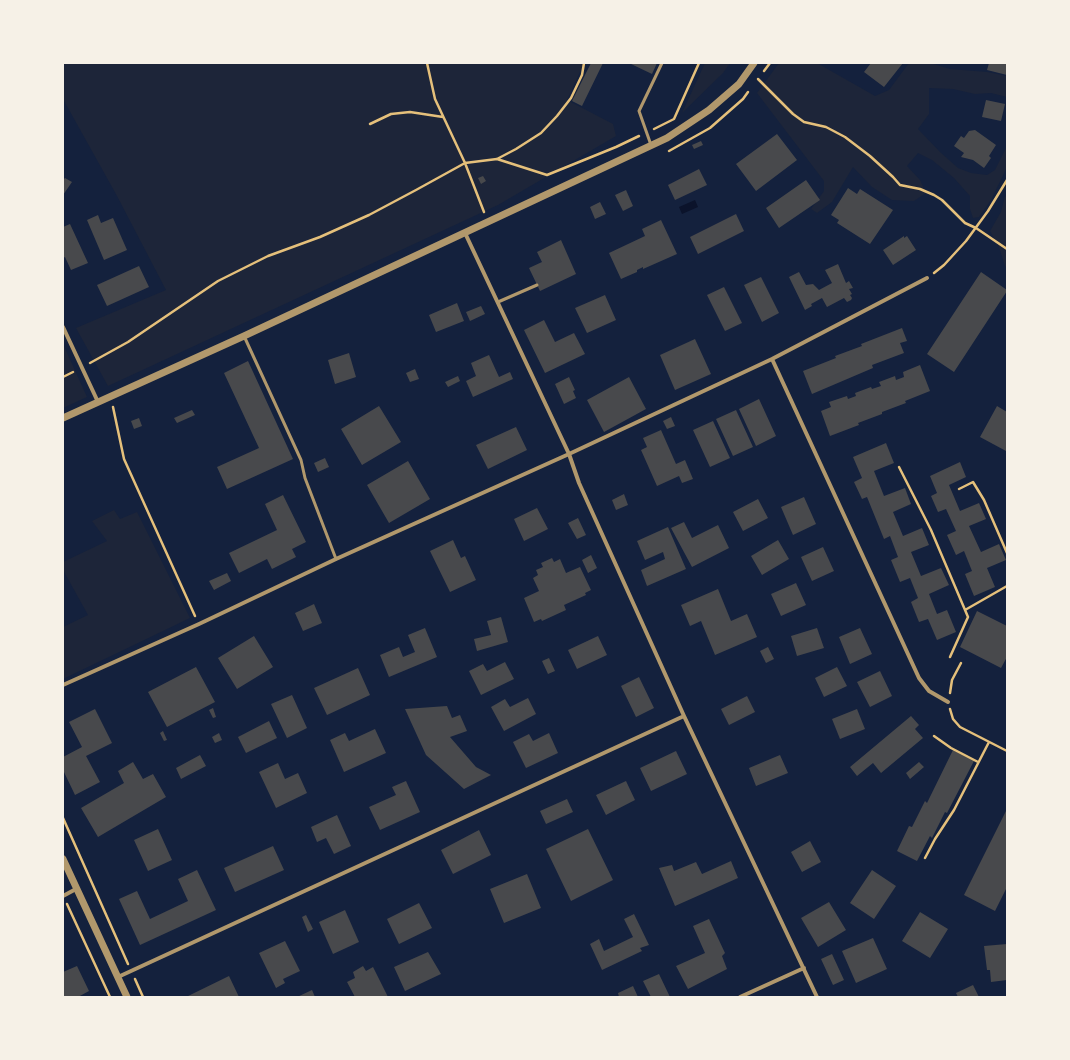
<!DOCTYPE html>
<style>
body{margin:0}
#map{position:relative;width:1070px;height:1060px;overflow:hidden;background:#14213d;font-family:"Noto Serif",serif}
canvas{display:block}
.frame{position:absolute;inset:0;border:64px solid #f6f1e7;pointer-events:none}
</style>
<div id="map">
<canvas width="1070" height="1060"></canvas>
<div class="frame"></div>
</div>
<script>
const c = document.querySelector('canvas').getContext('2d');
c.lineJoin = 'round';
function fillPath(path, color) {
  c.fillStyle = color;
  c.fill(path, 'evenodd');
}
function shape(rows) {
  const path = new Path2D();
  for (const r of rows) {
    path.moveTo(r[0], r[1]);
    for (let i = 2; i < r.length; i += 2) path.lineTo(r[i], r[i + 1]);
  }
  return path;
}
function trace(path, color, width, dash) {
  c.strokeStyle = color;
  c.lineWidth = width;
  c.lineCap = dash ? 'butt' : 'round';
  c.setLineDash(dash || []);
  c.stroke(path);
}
fillPath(shape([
 [63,63,584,63,567,100,613,124,616,136,498,205,108,386,76,328,166,290,117,196,63,99],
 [705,63,730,63,723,73,682,113],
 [779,63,817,63,875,96,889,90,909,63,930,63,950,69,987,72,1007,76,1007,97,991,93,975,94,953,89,929,88,929,114,918,129,940,152,958,168,971,173,987,175,995,170,1007,146,1007,167,991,200,979,217,973,218,970,209,970,196,954,178,932,160,918,153,907,166,920,180,926,193,914,201,892,200,872,187,853,167,832,202,817,213,811,209,824,191,824,181,757,93],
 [1005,196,1007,198,1007,268,1005,266,999,247,990,231,1001,212],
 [63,344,87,397,63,408],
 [114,510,120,519,137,512,190,618,63,679,63,627,88,615,63,570,63,562,107,541,92,521]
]), '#1d2539');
fillPath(shape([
 [695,200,698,207,682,214,679,207]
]), '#0b132b');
fillPath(shape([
 [591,63,603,63,582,106,572,101],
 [629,63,657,63,652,74],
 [871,63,903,63,884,87,864,72],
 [989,63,1007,63,1007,75,987,70],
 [986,100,1005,104,1001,121,982,117],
 [975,130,996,145,989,156,991,158,984,168,973,160,961,157,964,153,954,146,961,136,964,138,969,131],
 [777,134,797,160,756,191,736,164],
 [701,141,703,145,694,149,692,145],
 [699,169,707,185,675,200,668,185],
 [483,176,486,181,481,184,478,178],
 [65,178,72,182,63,195,63,180],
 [806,180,820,200,779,228,766,208],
 [848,188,857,194,860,189,893,210,870,244,837,223,839,220,831,215],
 [626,190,633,206,623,211,615,195],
 [600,202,606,214,595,219,590,207],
 [736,214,744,231,698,254,690,237],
 [98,215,101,223,113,218,127,250,104,260,87,220],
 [661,220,677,254,643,269,643,267,637,270,637,272,621,279,609,253,645,236,642,229],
 [70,224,88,263,71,270,65,257,63,258,63,235,64,235,63,227],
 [904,236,904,238,907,236,916,250,893,265,883,250],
 [561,240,576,274,540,291,529,268,542,262,537,252],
 [838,264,846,283,849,281,853,288,849,289,852,294,850,295,852,298,851,300,847,302,844,298,827,307,822,298,811,304,812,306,805,310,789,277,799,272,806,285,813,284,819,290,832,283,825,270],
 [139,266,149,287,107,306,97,285],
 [981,272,1007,290,1007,291,954,372,927,354],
 [761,277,779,313,762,322,744,285],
 [724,287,742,323,725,331,707,295],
 [605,295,616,320,587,333,575,308],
 [457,303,464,321,436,332,429,315],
 [481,306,485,314,470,321,466,312],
 [544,320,555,342,574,333,585,354,545,373,524,330],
 [902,328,907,341,900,343,904,353,872,365,873,368,812,394,803,371,836,358,835,356,862,346,861,344],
 [695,339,711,374,675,390,660,355],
 [349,353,356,377,335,384,328,360],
 [489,355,499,377,510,372,513,379,473,397,466,381,476,376,471,363],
 [248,361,293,459,227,489,217,467,259,448,224,373],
 [920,365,930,391,905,401,906,403,882,412,882,414,858,423,859,425,830,436,821,411,831,407,829,402,847,396,848,399,856,396,855,393,871,387,872,389,881,386,879,382,895,376,896,380,904,377,903,372],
 [415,369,419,379,410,382,406,373],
 [458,376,460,381,448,387,445,382],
 [569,377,575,390,573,391,576,398,564,404,555,384],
 [629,377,646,409,604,432,587,400],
 [759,399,776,436,756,446,739,409],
 [379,406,401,442,362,465,341,429],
 [997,406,1007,412,1007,449,1006,451,980,437],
 [192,410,195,415,177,423,174,418],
 [736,410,753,447,733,456,716,419],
 [671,417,675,426,667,429,663,421],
 [139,418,142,426,134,429,131,421],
 [713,421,730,458,710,467,693,430],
 [516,427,527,450,488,469,476,445],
 [661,430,676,464,685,460,693,479,682,483,679,476,657,486,641,450,647,447,643,438],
 [886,443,894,463,874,471,884,496,905,488,911,504,893,512,903,536,922,528,929,545,911,552,921,576,941,568,949,585,929,594,937,614,947,610,956,632,937,640,928,619,919,622,911,602,918,598,910,578,900,582,891,560,898,557,890,536,884,539,867,497,862,499,854,482,862,478,853,457],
 [325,458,329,467,318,472,314,463],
 [408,461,430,499,389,523,367,485],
 [960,462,966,477,949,485,960,511,979,503,986,519,969,526,981,552,999,544,1006,560,987,568,995,587,974,596,965,574,972,571,964,551,956,555,947,535,956,531,946,509,938,512,931,496,937,493,930,476],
 [624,494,628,505,616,510,612,500],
 [283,495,306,542,292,549,296,557,272,569,267,559,239,573,229,553,277,530,265,504],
 [804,497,816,524,793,535,781,507],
 [758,499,768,518,743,531,733,512],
 [537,508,548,529,524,541,514,519],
 [578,518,586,535,577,539,568,523],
 [684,522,692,538,718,525,729,548,692,567,671,528],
 [668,527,686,569,647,586,641,570,665,559,663,552,645,560,637,541],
 [453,540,461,558,465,556,476,580,450,592,430,551],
 [778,540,789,559,762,575,751,556],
 [823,547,834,571,812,581,801,557],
 [591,555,597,568,588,573,582,560],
 [552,558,554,562,560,559,566,573,580,567,591,590,585,593,586,595,564,605,566,610,542,621,541,619,534,622,524,598,539,591,533,578,538,575,536,570,543,567,541,563],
 [227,573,231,581,214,590,209,581],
 [796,583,806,605,781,616,771,594],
 [718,589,731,621,747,614,757,637,715,655,701,621,690,626,681,605],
 [314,604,322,623,303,631,295,613],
 [977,611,1007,626,1007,657,1001,668,960,647],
 [501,617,508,642,477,651,474,639,491,635,487,621],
 [425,628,437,657,389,677,380,655,399,647,403,657,415,652,408,635],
 [817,628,824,648,797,656,791,636],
 [860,628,872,654,850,664,839,637],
 [254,636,273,667,237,689,218,658],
 [598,636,607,655,577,669,568,650],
 [768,647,774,659,766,663,760,651],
 [549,658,555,671,548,674,542,661],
 [505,662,514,679,481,695,469,671,483,664,487,671],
 [196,667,215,702,167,727,148,692],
 [837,667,847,686,824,697,815,678],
 [358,668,370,695,327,715,314,688],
 [880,671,892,696,870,707,857,682],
 [639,677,654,708,636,717,621,686],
 [292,695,307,728,287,738,271,704],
 [747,696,755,712,729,725,721,709],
 [528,698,536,714,504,731,491,707,505,699,510,707],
 [447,706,452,718,460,715,467,731,450,737,476,767,491,775,464,789,426,755,405,709],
 [213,708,216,717,213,718,209,710],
 [95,709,112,743,86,756,100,782,75,795,63,770,63,757,82,747,69,722],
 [857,709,865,729,840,739,832,719],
 [911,716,919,725,915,729,923,738,881,773,873,763,857,776,850,767],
 [269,721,277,738,246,753,238,737],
 [375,729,386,753,344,772,330,740,345,733,349,741],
 [163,731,167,740,164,741,160,733],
 [219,733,222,740,215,743,212,737],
 [549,733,558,753,526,768,513,742,529,734,533,741],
 [953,750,974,761,947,813,945,812,932,838,930,836,917,861,897,851,909,826,912,827,925,801,927,803],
 [676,751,687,774,651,791,640,768],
 [200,755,206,766,181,779,176,768],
 [780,755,788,773,756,786,749,768],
 [133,762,143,779,153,774,166,797,98,837,81,808,124,783,118,771],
 [919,762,924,767,910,779,906,773],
 [278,763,285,779,298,773,307,793,276,808,259,772],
 [406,781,420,812,380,830,369,807,396,795,392,787],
 [626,781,635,800,606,815,596,795],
 [567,799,573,812,546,824,540,811],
 [1007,809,1007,887,995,911,964,895],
 [337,815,351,846,334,854,326,838,317,842,311,827],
 [158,829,172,860,148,871,134,840],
 [588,829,613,880,571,901,546,849],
 [479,830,491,855,453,874,441,850],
 [810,841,821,862,802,872,791,852],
 [273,846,284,870,235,892,224,868],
 [731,861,738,878,675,906,659,868,672,865,674,871,696,862,702,874],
 [197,870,216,910,140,945,119,899,137,891,150,919,188,901,178,879],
 [872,870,896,886,874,919,850,903],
 [527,874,541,908,504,923,490,889],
 [829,902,846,930,818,947,801,918],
 [419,903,432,928,399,944,387,919],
 [345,910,359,942,333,954,319,922],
 [920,912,948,929,930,958,902,941],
 [634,914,649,945,640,948,642,951,602,970,590,944,599,939,604,951,633,937,624,919],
 [306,915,313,929,308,932,302,917],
 [709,919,725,953,722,956,727,969,688,989,676,966,705,953,693,926],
 [873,938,887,969,856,983,842,951],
 [285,941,300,971,283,979,285,983,276,988,259,953],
 [1007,944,1007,980,991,982,990,970,987,970,984,946],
 [428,952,441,974,405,991,394,967],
 [832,954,844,980,833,985,821,959],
 [77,966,89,991,78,997,63,997,63,972],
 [363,966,366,971,373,967,388,997,355,997,347,982,355,978,353,972],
 [659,974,670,997,651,997,643,981],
 [229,976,239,997,186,997],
 [973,985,979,997,958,997,956,993],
 [633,986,638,997,619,997,618,993],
 [312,990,315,997,297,997]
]), '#48494c');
trace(shape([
 [427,63,435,99,465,163,484,212],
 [764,71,770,63],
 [758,79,793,114,804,122,826,127,845,137,870,156,893,177,900,185,920,189,934,195,942,200,965,223,976,228,1007,249],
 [370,124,391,114,410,112,443,117],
 [654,129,674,119,699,63],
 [669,151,710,128,743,99,748,92],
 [497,159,547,175,616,147,639,136],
 [934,273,944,265,966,241,988,211,1007,180],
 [90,363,128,342,218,281,268,256,320,237,369,215,416,190,465,163,497,159,516,149,541,133,557,116,571,98,582,75,584,63],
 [63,377,73,372],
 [113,407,124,459,195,616],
 [899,467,931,530,968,617,950,657],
 [959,489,973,482,984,500,1007,553],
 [965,610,1007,586],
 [950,693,952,680,961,663],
 [950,709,953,719,960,727,1007,751],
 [934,736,951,748,978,762],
 [63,818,128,964],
 [925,858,935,839,954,810,989,742],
 [67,904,110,997],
 [135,979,143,997]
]), '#e5c07b', 2.5);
trace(shape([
 [651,145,639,111,662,63],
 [498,302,537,285],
 [244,336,301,460,305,478,336,559]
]), '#b1986c', 3);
trace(shape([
 [465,233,569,454,579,483,684,716,817,997],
 [63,327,98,402],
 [772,359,919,678,929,691,948,702],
 [63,685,199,624,336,559,569,454,772,359,927,278],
 [63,896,76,889],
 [118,977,684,716],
 [740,997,804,968]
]), '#b1986c', 4);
trace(shape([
 [63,418,244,336,667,138,709,110,739,84,754,63],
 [63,859,127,997]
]), '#b1986c', 7);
</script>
